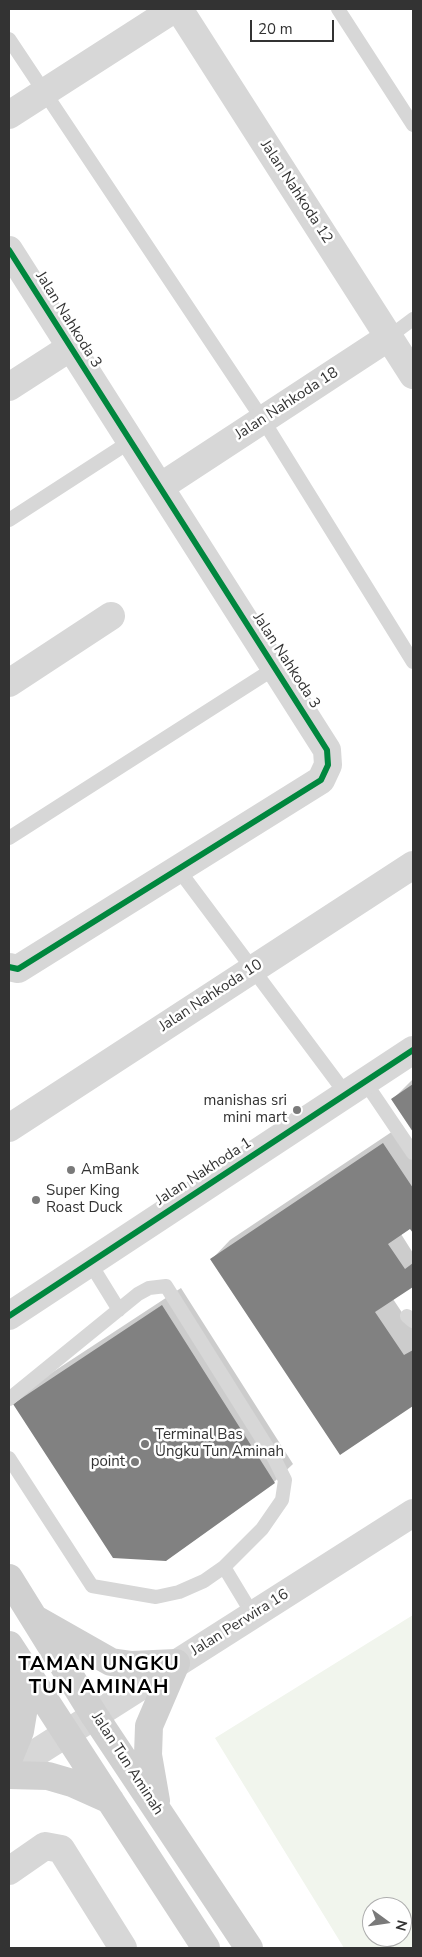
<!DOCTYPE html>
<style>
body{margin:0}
#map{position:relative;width:422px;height:1957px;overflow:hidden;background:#fff;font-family:"Nunito Sans",sans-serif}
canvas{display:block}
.frame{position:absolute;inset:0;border:10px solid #333;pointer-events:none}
.north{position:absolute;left:362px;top:1897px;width:50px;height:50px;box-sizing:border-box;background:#fff;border:1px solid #adadad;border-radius:50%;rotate:104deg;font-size:14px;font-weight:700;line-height:20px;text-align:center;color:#333}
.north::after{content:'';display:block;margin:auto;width:18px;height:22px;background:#7a7a7a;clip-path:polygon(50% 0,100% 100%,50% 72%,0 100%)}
.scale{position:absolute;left:250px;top:20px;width:84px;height:22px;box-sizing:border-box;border:2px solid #333;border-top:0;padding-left:6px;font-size:15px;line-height:18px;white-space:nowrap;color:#333;-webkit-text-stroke:4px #fff;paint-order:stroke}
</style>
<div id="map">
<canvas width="422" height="1957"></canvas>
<div class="frame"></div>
<div class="north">N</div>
<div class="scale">20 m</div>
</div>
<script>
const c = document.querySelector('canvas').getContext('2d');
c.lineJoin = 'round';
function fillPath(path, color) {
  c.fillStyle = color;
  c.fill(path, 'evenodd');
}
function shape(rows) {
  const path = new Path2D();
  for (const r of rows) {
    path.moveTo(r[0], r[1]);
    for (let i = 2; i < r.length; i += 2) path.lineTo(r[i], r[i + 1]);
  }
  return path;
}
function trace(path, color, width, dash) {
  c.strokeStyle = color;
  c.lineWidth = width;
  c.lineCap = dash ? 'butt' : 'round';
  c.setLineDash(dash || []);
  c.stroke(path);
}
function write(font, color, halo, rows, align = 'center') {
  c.font = font + ' "Nunito Sans",sans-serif';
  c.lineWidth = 5;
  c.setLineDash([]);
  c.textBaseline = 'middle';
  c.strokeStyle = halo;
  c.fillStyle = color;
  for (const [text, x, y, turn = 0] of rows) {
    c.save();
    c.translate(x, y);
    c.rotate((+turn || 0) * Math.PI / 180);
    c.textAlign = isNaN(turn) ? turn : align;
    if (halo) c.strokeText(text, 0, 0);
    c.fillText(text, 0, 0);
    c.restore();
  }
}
fillPath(shape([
 [413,1615,413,1948,344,1948,215,1738],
 [372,1907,402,1907,402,1937,372,1937]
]), '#f1f5ed');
fillPath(shape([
 [413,1079,413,1130,393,1099],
 [402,1125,413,1142,413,1231,411,1227,401,1234,413,1253,413,1285,393,1299,413,1329,413,1405,340,1454,212,1259,230,1240],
 [181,1288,293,1464,274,1482,15,1404,33,1385]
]), '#0003');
fillPath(shape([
 [413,1084,413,1132,391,1099],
 [383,1143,413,1188,413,1233,410,1229,388,1244,405,1269,413,1263,413,1287,375,1312,404,1355,413,1350,413,1406,340,1455,210,1259],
 [162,1305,275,1483,166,1561,113,1558,13,1404]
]), '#818181');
trace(shape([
 [338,9,413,125],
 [9,39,263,420,413,662],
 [389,337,413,319],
 [9,520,131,441],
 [9,838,275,668],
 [178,869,346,1094],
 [365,1082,413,1153],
 [90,1263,119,1310],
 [407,1316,413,1321],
 [9,1399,138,1294,149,1288,166,1286,274,1458,285,1480,282,1500,262,1529,224,1567,204,1581,179,1592,156,1597,92,1586,9,1458],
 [224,1567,253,1615]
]), '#d7d7d7', 14);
trace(shape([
 [179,9,413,375],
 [9,115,174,9],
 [9,250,327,750,328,765,321,780,18,969,9,967],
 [9,387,71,347],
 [160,487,389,337],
 [9,683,111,616],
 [9,1128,413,865],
 [9,1316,413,1050],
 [9,1871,45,1846,61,1849,123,1948]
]), '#d7d7d7', 28);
trace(shape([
 [9,1770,413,1513]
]), '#d7d7d7', 28);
trace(shape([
 [9,1578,94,1715,249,1948],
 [37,1620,111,1662,132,1665,176,1663,149,1726,148,1755,156,1801],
 [9,1645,206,1948],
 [9,1758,20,1731,24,1707,17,1666],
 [9,1775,48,1776,72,1783,110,1800]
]), '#d0d0d0', 28);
trace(shape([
 [9,250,327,750,328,765,321,780,18,969,9,967],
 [9,1316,413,1050]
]), '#00873e', 6);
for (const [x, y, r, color] of [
 [297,1110,5,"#7a7a7a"],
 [71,1170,5,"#7a7a7a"],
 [36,1200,5,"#7a7a7a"],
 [145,1444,5,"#7a7a7a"],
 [135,1462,5,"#7a7a7a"]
]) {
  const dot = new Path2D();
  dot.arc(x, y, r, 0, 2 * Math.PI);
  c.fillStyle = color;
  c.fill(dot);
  trace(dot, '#fff', 2);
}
write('15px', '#333', '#fff', [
 ["Jalan Nahkoda 12",296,192,57],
 ["Jalan Nahkoda 3",68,320,58],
 ["Jalan Nahkoda 18",287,404,-33],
 ["Jalan Nahkoda 3",286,661,57],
 ["Jalan Nahkoda 10",211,996,-33],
 ["Jalan Nakhoda 1",204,1172,-33],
 ["Jalan Perwira 16",240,1623,-32],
 ["Jalan Tun Aminah",127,1764,57]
]);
write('15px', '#333', '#fff', [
 ["manishas sri",287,1101,"right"],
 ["mini mart",287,1118,"right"],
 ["AmBank",81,1170],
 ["Super King",46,1191],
 ["Roast Duck",46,1208],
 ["Terminal Bas",155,1435],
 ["Ungku Tun Aminah",155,1452],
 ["point",125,1462,"right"]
], 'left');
c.letterSpacing = '1px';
write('bold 20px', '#000', '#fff', [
 ["TAMAN UNGKU",99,1665],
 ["TUN AMINAH",99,1688]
]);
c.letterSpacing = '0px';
</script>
